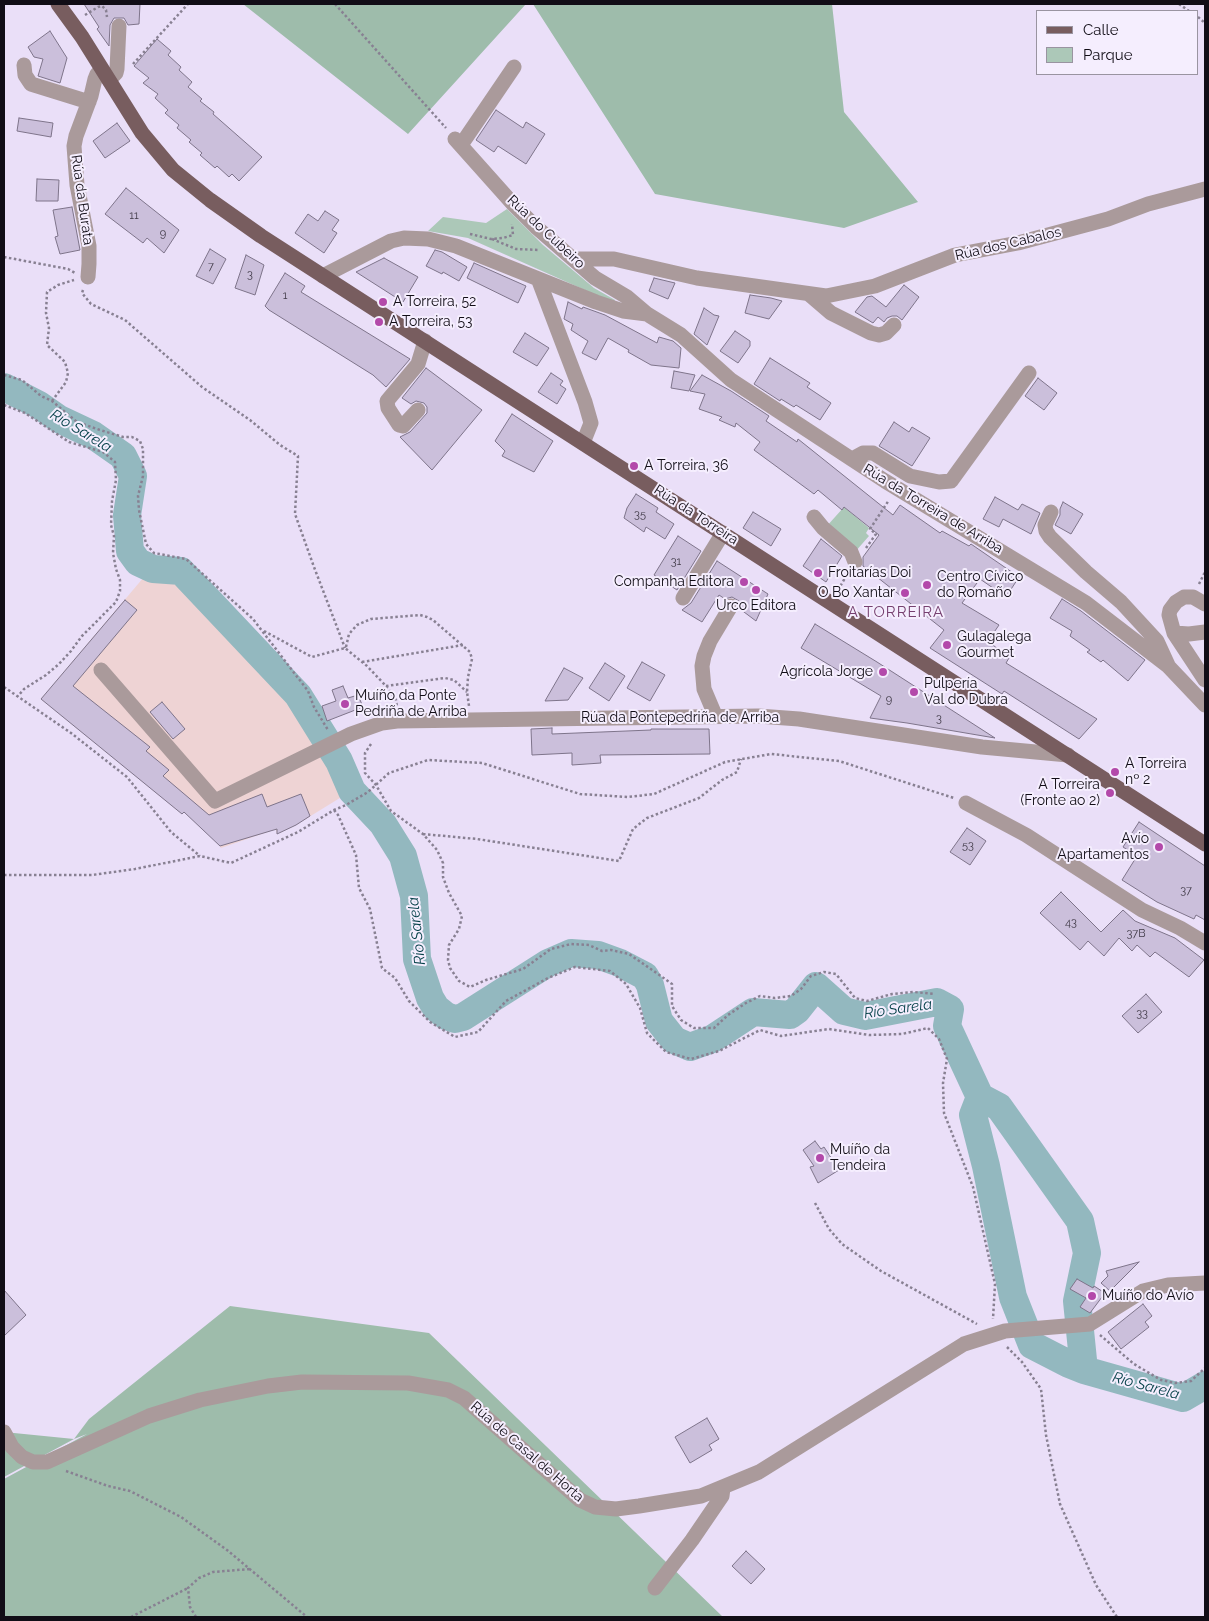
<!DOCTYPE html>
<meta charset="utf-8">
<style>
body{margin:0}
#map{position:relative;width:1209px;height:1621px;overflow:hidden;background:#eadff8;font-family:Raleway,sans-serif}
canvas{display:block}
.frame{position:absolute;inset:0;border:5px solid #110d16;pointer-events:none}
.legend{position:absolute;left:1036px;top:10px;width:162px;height:65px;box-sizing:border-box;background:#f5eefe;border:1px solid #9a94a1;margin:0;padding:6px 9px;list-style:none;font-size:15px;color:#110d16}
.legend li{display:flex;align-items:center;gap:10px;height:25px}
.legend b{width:25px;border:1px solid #9a94a1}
</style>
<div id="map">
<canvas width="1209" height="1621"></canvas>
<div class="frame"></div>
<ul class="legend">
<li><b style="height:6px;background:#785d5f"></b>Calle</li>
<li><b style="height:14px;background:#acc8b8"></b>Parque</li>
</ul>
</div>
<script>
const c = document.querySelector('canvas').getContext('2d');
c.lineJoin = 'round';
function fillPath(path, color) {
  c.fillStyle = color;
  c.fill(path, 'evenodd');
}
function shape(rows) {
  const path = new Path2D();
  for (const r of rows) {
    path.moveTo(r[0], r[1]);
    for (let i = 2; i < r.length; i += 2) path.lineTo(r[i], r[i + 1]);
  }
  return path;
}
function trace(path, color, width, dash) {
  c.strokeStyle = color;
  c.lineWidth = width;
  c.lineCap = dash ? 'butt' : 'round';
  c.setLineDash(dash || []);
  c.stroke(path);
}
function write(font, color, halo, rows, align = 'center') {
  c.font = font + ' Raleway,sans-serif';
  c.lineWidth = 4;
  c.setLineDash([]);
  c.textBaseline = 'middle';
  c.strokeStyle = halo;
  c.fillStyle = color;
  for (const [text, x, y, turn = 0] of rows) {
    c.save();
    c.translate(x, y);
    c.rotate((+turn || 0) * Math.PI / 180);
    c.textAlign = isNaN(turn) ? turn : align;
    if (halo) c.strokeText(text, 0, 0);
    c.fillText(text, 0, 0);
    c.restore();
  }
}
fillPath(shape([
 [149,571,179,579,264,665,289,693,321,741,333,761,348,793,296,825,277,834,276,829,221,848,216,841,184,812,182,814,41,699]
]), '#eed3d4');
fillPath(shape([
 [507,209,543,245,594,288,615,300,614,303,468,238,428,231,443,217,486,223],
 [844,507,869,528,866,533,869,536,855,552,826,527]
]), '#acc8b8');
fillPath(shape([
 [243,4,526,4,408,134],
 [533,4,832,4,844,112,918,202,844,228,655,194],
 [230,1306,429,1333,723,1617,4,1617,4,1479,87,1434,74,1439,4,1477,4,1432,74,1439,89,1419]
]), '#9ebcab');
trace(shape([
 [4,387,39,405,59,419,93,435,123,456,133,476,127,515,130,551,138,562,153,569,181,571,298,695,339,761,352,791,383,824,403,856,414,896,417,959,430,998,436,1008,446,1016,455,1019,463,1017,548,963,571,953,598,955,620,963,645,976,650,985,659,1021,674,1040,690,1047,712,1039,753,1012,790,1015,797,1010,816,986,844,1011,865,1016,937,1002,950,1009,947,1026,980,1097,999,1107,1080,1221,1087,1253,1077,1301,1084,1370,1183,1398,1205,1385],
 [980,1097,973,1115,986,1166,1013,1297,1032,1345,1069,1364,1084,1370]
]), '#93b8bf', 28);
const building = shape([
 [84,4,140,4,139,24,128,25,124,18,114,18,110,25,109,46,97,29,99,27,84,4],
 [50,31,67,58,60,83,38,76,43,59,34,57,28,47,50,31],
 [157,39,171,51,168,55,181,67,179,70,192,82,188,87,202,99,200,101,214,112,213,114,262,157,239,181,232,174,229,177,217,166,215,168,200,155,202,153,189,142,191,140,177,128,179,125,165,113,168,110,155,98,158,94,143,83,149,78,134,66,157,39],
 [496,110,523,128,526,122,545,134,526,164,498,146,494,152,476,140,496,110],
 [19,118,53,123,51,137,17,131,19,118],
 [117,123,130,141,105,158,93,141,117,123],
 [37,179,59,180,58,201,36,201,37,179],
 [126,188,179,230,164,253,147,238,143,243,105,214,126,188],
 [72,207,80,250,60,254,55,237,58,236,53,210,72,207],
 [325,211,339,220,332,230,337,233,324,253,295,233,308,214,318,221,325,211],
 [210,249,226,259,213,284,196,276,210,249],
 [435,250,442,252,467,267,459,281,443,272,442,274,426,266,435,250],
 [246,255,264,265,255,295,235,288,246,255],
 [384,258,418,277,403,302,356,272,384,258],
 [474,263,526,286,518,303,467,278,474,263],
 [285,273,305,286,301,292,410,359,386,387,373,375,269,310,265,306,285,273],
 [654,278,675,283,668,299,649,291,654,278],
 [904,285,919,297,902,320,897,316,892,316,887,318,884,322,878,317,873,323,855,312,867,297,872,296,886,307,904,285],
 [750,295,771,298,782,301,769,319,745,313,750,295],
 [568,302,582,309,583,307,605,315,657,343,659,337,673,341,681,348,679,368,651,365,628,352,629,350,608,338,596,360,582,353,588,341,571,330,573,324,564,319,568,302],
 [704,308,714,315,719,316,707,345,694,334,704,308],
 [735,331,750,341,750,346,738,363,720,351,735,331],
 [525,333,549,348,537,366,513,352,525,333],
 [770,358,810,383,807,387,831,403,820,420,796,405,794,407,781,399,780,401,754,384,770,358],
 [426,368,482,410,432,470,400,437,410,432,427,413,427,407,424,403,416,401,411,404,402,398,426,368],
 [674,371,695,375,689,391,671,388,674,371],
 [551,373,563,381,560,385,566,389,557,404,538,392,551,373],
 [702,375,731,391,769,416,766,421,797,442,798,439,893,515,900,505,940,533,942,531,969,546,971,544,1019,577,1006,597,980,579,962,603,999,625,988,641,1009,658,1006,663,1097,719,1079,739,1004,691,1002,694,930,648,944,630,863,566,863,557,879,535,844,507,842,510,818,490,814,494,754,450,760,442,736,423,735,427,719,420,722,417,699,409,705,394,690,391,702,375],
 [1038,378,1057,393,1044,410,1025,396,1038,378],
 [512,414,553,441,534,472,502,456,505,451,495,441,512,414],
 [894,422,909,432,912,427,930,438,912,466,879,446,894,422],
 [636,494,658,508,656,512,674,524,665,539,646,527,644,532,624,518,627,508,636,494],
 [995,497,1018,510,1022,504,1040,513,1031,534,1003,519,999,527,983,519,995,497],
 [1063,502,1083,514,1071,534,1055,525,1060,515,1060,509,1063,502],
 [753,512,781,529,771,546,743,528,753,512],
 [678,536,701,551,677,590,654,575,678,536],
 [821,539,842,556,826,582,803,566,821,539],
 [717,561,768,594,756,621,740,609,739,601,732,597,725,599,719,595,702,622,682,610,691,603,717,561],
 [1062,599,1081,611,1145,660,1128,681,1103,660,1101,662,1087,652,1090,650,1070,636,1072,631,1050,618,1062,599],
 [125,600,137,610,73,686,150,747,146,751,169,770,163,776,209,815,262,794,267,807,301,794,310,816,296,825,277,834,277,829,220,846,184,812,182,814,41,699,125,600],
 [815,624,877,662,995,738,907,723,870,718,881,696,801,648,815,624],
 [642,662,665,675,650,701,627,688,642,662],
 [605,663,625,676,609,701,589,688,605,663],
 [564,668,583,678,568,700,545,701,564,668],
 [343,686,348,698,358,695,363,707,327,721,322,706,336,701,332,690,343,686],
 [162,702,185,729,173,739,150,712,162,702],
 [552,728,552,734,651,730,651,729,709,729,710,754,600,755,601,763,572,765,572,753,532,755,531,729,552,728],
 [1139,822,1205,866,1205,920,1196,915,1194,919,1157,902,1122,880,1137,856,1123,847,1139,822],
 [967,828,986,841,970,865,950,852,967,828],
 [1061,892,1101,932,1123,910,1135,921,1175,938,1204,960,1189,977,1155,952,1150,957,1137,945,1132,951,1119,938,1104,956,1088,941,1080,950,1040,913,1061,892],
 [1146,994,1162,1012,1138,1033,1122,1016,1146,994],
 [815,1141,821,1149,824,1147,839,1170,818,1183,810,1167,814,1166,803,1150,815,1141],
 [1139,1262,1110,1291,1101,1283,1108,1276,1106,1271,1139,1262],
 [1077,1279,1093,1288,1094,1286,1105,1293,1090,1313,1080,1307,1086,1298,1070,1289,1077,1279],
 [4,1290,26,1315,4,1336,4,1290],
 [1143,1304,1152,1316,1145,1322,1149,1327,1121,1349,1108,1332,1143,1304],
 [707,1418,719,1439,709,1445,712,1450,690,1463,675,1437,707,1418],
 [746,1551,765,1569,751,1584,732,1566,746,1551]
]);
fillPath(building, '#cbbfdb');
trace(building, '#7e748a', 1);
trace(shape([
 [335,4,446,128],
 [1179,4,1189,11],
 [85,15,98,7,102,6,106,10,107,17],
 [1198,17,1205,23],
 [133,64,188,4],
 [470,234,491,239,503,238,513,235,512,224],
 [492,239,516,249,540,250],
 [4,257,68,269,75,273],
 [83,290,82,293,91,304,125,320,202,387,250,420,280,445,298,456,295,514,314,567,345,648],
 [4,375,22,380,41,396,52,401,77,422,100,430,123,437,132,437,140,441,143,449,143,476,138,496,139,510,146,544,154,553,186,559,253,619,308,691,314,707,328,730],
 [52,401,66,382,68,373,65,362,47,345,49,328,46,313,47,292,58,285,74,280],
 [4,405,25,413,69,442,103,452,115,462,116,480,112,501,111,525,114,536,113,553,116,569,120,580,120,591,116,602,82,636,71,651,59,664,46,675,24,689,18,696],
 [866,548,876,534,870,529,889,500],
 [1199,584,1205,572],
 [838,590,848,573],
 [264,631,312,657,345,648,367,666,386,686,396,700,397,707],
 [346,647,349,634,357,625,371,619,420,615,427,617,433,620,470,652,472,659,468,677,467,692,469,706],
 [362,662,463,645],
 [386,686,445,678,454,680,467,692],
 [4,687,71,733,127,777,171,832,200,856],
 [371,744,365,753,365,773,376,785,391,811,423,834,437,850,443,863,443,877,449,893,462,916,459,929,449,945,448,960,450,968,459,981,470,987,486,980,523,969,551,949,571,944,589,945,602,951,611,950,629,954,658,974,672,984,672,1006,681,1020,694,1028,714,1028,728,1015,746,1003,760,996,775,998,791,996,801,989,811,976,824,972,836,974,855,998,867,1001,892,994,914,992,934,994],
 [334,810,338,815,356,855,359,888,370,909,382,968,395,978,409,1001,430,1022,455,1037,478,1032,506,1001,548,978,575,967,610,971,626,984,640,1008,647,1033,666,1052,691,1059,719,1051,760,1030,781,1036,829,1029,869,1035,902,1034,928,1028,939,1039,947,1059,943,1083,944,1113,973,1187,995,1284,993,1319],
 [423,834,477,839,619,861,633,829,647,818,699,798,722,780,737,772,741,759],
 [4,875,92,875,135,869,200,856,231,863,298,832,334,810,346,805,368,792,389,773,428,760,482,763,580,794,628,797,654,794,725,762,771,754,839,761,954,798],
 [815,1203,829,1229,842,1244,881,1271,977,1324],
 [1100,1335,1134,1364,1161,1380,1175,1383,1191,1381,1205,1368],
 [1007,1347,1022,1362,1041,1389,1046,1435,1060,1504,1096,1585,1117,1617],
 [66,1471,108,1486,130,1491,181,1517,227,1550,307,1617],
 [131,1617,188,1588],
 [196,1617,190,1607,188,1588,199,1578,213,1572,250,1569]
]), '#888092', 2.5, [2.5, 2.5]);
trace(shape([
 [24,65,25,75,31,84,89,102],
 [109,80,116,73,117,69,119,26],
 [455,139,513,204,536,227,595,278,627,297,647,314],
 [461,145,514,67],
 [575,259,614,259,697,278,826,296,875,286,955,255,1018,243,1108,219,1148,204,1205,189],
 [323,276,391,241,404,238,428,239,456,246,596,302,623,311,647,314,681,335,731,380,885,481,1086,603,1168,666,1205,705],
 [88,277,89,264,89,246,77,185,74,146,76,136,91,96,95,79,97,74,102,70],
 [539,281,585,402,591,423,583,443],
 [810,295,831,313,871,333,879,335,886,333,894,325],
 [418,410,403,426,399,425,388,408,387,401,418,364,425,341],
 [852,459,863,453,873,453,910,476,939,482,951,481,1029,373],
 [1051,512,1045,525,1046,531,1050,537,1086,572,1121,602,1157,641,1168,665],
 [814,517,823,528,851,552,855,562],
 [683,598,723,533],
 [1205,604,1193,597,1184,597,1176,602,1170,610,1169,615,1174,633,1205,680],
 [1174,633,1189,634,1205,632],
 [101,670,215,801,351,734,382,723,397,721,758,716,799,719,982,747,1068,755],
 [715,715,704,689,702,666,704,656,710,641,731,606],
 [966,803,1026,835,1142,910,1180,928,1205,943],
 [4,1432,12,1447,22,1457,33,1462,47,1462,149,1416,200,1400,268,1386,302,1382,408,1383,448,1390,464,1398,580,1500,595,1507,616,1509,639,1506,701,1496,759,1472,964,1344,1005,1331,1090,1324,1143,1291,1168,1285,1205,1283],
 [655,1588,692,1540,722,1496,723,1488]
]), '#aa9a9b', 15);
trace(shape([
 [58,4,82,37,142,133,173,170,210,200,261,236,1205,844]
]), '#785d5f', 15);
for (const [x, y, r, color] of [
 [383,302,5,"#b349aa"],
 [379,322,5,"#b349aa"],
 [634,466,5,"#b349aa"],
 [818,573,5,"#b349aa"],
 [744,582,5,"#b349aa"],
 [927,585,5,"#b349aa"],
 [756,590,5,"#b349aa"],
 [905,593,5,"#b349aa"],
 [947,645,5,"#b349aa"],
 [883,672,5,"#b349aa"],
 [914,692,5,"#b349aa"],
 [345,704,5,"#b349aa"],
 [1115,772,5,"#b349aa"],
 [1110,793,5,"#b349aa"],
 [1159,847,5,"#b349aa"],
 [820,1158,5,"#b349aa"],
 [1092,1296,5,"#b349aa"]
]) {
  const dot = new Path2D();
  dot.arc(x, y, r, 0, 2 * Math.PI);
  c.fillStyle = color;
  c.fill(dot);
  trace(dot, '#f5eefe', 2);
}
write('11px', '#403a47', null, [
 ["11",134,216],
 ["9",163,234],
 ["7",211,267],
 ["3",250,275],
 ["1",285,296],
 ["35",640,515],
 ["31",676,562],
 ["9",889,700],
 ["3",939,719],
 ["53",968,846],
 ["37",1186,891],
 ["43",1071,923],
 ["37B",1136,934],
 ["33",1142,1014]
]);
write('14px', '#110d16', '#f5eefe', [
 ["Rúa da Burata",82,200,82],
 ["Rúa do Cubeiro",546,232,43],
 ["Rúa dos Cabalos",1008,244,-13],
 ["Rúa da Torreira de Arriba",933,509,31],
 ["Rúa da Torreira",696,515,33],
 ["Rúa da Pontepedriña de Arriba",680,718],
 ["Rúa de Casal de Horta",527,1452,41]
]);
write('14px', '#110d16', '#f5eefe', [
 ["A Torreira, 52",393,302],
 ["A Torreira, 53",389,322],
 ["A Torreira, 36",644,466],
 ["Froitarías Doi",828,573],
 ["Centro Cívico",937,577],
 ["do Romaño",937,593],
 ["Companha Editora",734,582,"right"],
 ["O Bo Xantar",895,593,"right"],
 ["Urco Editora",756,606,"center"],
 ["Gulagalega",957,637],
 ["Gourmet",957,653],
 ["Agrícola Jorge",873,672,"right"],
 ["Pulpería",924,684],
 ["Val do Dubra",924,700],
 ["Muíño da Ponte",355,696],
 ["Pedriña de Arriba",355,712],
 ["A Torreira",1125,764],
 ["nº 2",1125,780],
 ["A Torreira",1100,785,"right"],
 ["(Fronte ao 2)",1100,801,"right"],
 ["Avío",1149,839,"right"],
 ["Apartamentos",1149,855,"right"],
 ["Muíño da",830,1150],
 ["Tendeira",830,1166],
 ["Muíño do Avío",1102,1296]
], 'left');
write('italic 15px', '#033f47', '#f5eefe', [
 ["Río Sarela",81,431,31],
 ["Río Sarela",417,931,-96],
 ["Río Sarela",898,1009,-8],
 ["Río Sarela",1146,1386,15]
]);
c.letterSpacing = '1px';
write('15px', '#764070', '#f5eefe', [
 ["A TORREIRA",896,612]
]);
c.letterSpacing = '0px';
</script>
